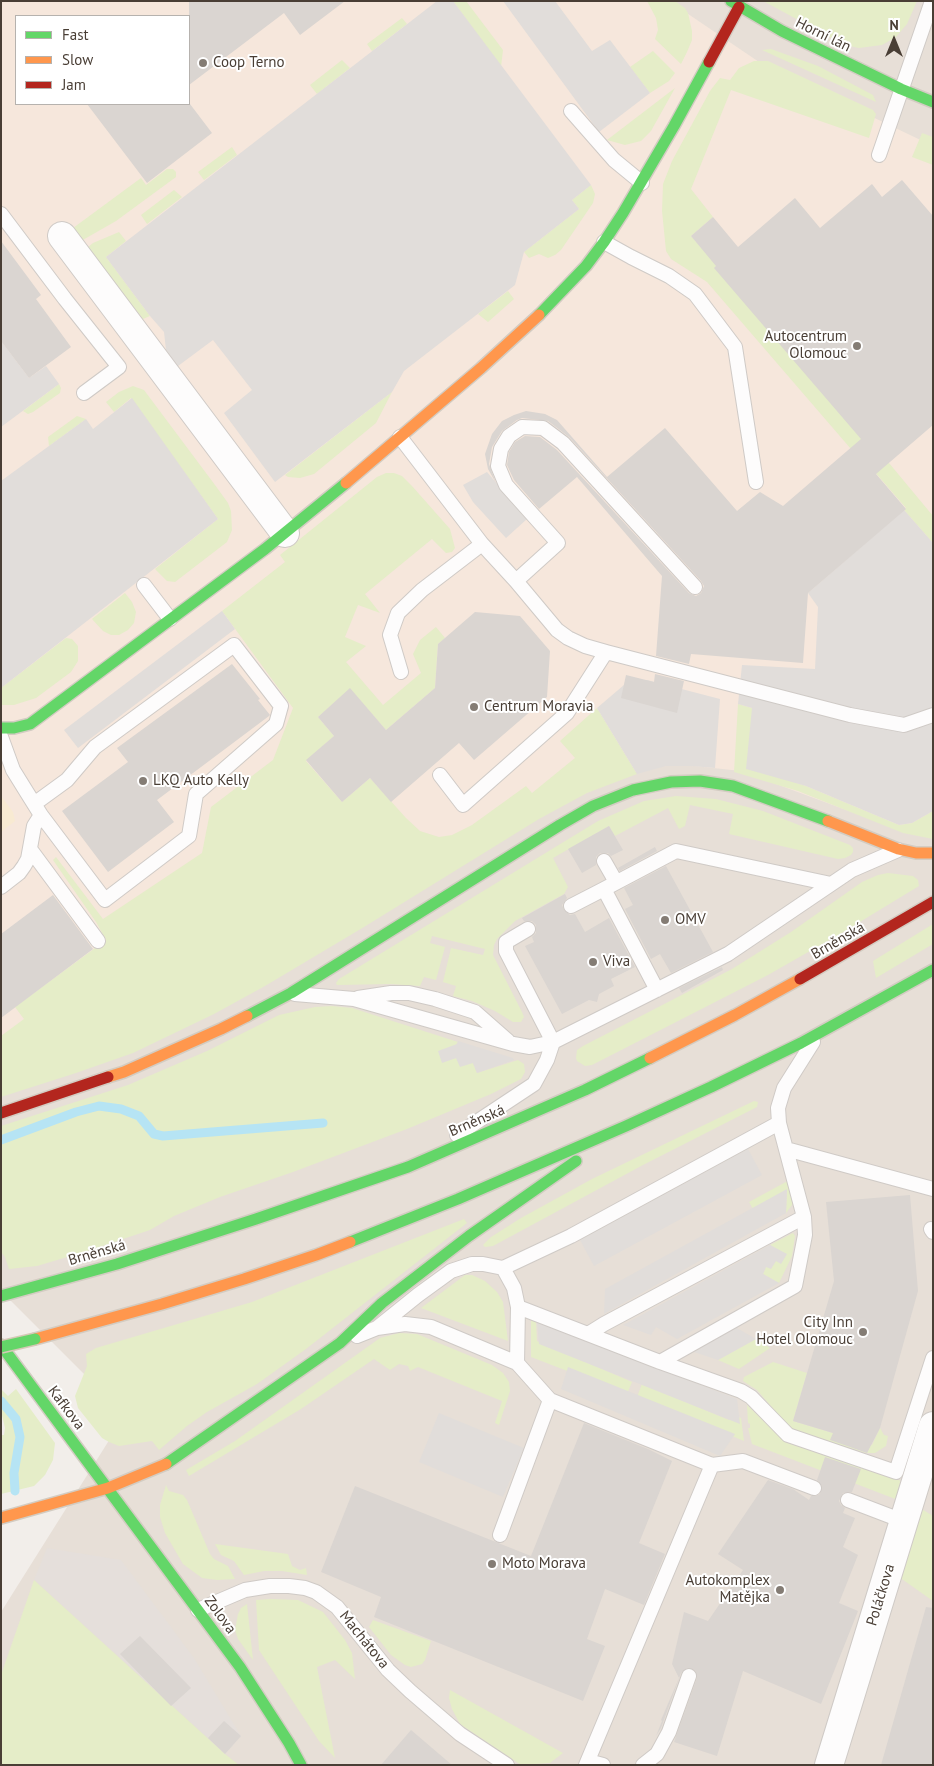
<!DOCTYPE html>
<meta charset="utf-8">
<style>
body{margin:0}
#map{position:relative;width:934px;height:1766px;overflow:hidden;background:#f2eeea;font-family:"PT Sans",sans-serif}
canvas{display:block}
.frame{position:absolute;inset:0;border:2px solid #493e35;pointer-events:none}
.legend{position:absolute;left:15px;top:15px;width:175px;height:90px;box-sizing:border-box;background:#fff;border:1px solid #b6b2ae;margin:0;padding:6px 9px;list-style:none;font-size:15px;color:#493e35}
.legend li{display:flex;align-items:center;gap:10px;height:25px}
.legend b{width:25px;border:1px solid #b6b2ae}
.north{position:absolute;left:869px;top:15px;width:50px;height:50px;-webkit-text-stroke:4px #fff;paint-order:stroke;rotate:0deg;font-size:14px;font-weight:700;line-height:20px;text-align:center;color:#493e35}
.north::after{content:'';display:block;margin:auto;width:18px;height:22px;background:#493e35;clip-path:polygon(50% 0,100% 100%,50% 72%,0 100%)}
</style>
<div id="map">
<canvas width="934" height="1766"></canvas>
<div class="frame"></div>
<ul class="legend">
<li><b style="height:6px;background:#63d668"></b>Fast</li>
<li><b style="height:6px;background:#ff974d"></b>Slow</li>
<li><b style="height:6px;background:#b3261e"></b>Jam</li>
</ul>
<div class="north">N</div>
</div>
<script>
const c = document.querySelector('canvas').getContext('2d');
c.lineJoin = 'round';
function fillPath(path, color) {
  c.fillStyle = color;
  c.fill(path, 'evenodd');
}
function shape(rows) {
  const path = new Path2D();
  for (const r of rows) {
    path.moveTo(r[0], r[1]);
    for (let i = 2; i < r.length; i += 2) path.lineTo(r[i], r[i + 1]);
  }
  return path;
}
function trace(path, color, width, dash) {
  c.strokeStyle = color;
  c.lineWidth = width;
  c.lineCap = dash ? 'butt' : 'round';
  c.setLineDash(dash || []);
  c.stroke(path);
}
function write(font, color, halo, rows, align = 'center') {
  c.font = font + ' "PT Sans",sans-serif';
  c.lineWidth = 4;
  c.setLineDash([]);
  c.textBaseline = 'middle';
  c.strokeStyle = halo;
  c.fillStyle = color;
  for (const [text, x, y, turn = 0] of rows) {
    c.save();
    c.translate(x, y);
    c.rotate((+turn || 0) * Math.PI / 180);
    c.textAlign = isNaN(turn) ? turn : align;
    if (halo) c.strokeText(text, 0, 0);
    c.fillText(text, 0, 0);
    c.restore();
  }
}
fillPath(shape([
 [1,1,933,1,933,1765,1,1765,1,1612,125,1415,1,1291],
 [16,16,189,16,189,104,16,104]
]), '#e7dfd7');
fillPath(shape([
 [1,1,669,1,762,64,933,146,933,832,903,831,741,771,666,763,631,774,1,1043],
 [16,16,189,16,189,104,16,104]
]), '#f6e7dc');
fillPath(shape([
 [47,1548,121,1560,194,1658,241,1736,225,1754,34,1580]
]), '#e5dfdb');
fillPath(shape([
 [453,1,466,1,503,50,501,67],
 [647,1,675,1,685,8,688,13,692,31,692,40,687,52,681,64,655,39,658,30,656,18],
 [763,1,917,1,907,24,896,37,882,45,859,48,845,45],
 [402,18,407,24,372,51,367,44],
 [771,49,818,66,873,95,876,102,762,50],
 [653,51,675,73,669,81,650,93,630,67],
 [342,60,350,68,317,94,310,85],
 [754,61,768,61,873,110,876,114,869,138,731,90,691,189,713,217,691,236,700,246,713,251,933,516,933,543,904,510,906,508,853,447,851,449,707,282,671,259,666,251,662,211,663,184,672,161,710,91,720,78,730,80,739,68],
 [675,88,651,131,641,141,625,145,607,140],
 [922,133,933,137,933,165,912,157],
 [232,147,237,155,204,180,198,172],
 [167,169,173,169,176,172,176,177,116,221,81,241,69,231,141,178,146,185],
 [591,185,595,194,593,203,561,250,555,255,548,258,539,254,529,258,524,252,579,209,572,200],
 [174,190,182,197,147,224,141,215],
 [119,232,126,241,106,257,150,316,143,319,87,248,93,243],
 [508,291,514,299,488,322,478,314],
 [59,384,61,388,60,393,33,412,28,414,23,411],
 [133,386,144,390,215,485,228,503,231,511,232,530,227,542,175,582,167,581,155,569,218,519,131,398,114,412,106,402,119,392],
 [392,392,376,423,314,474,300,478,288,477,285,475],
 [77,416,86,419,49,446,48,437],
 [386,473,394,473,402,476,412,486,450,529,455,548,452,552,446,553,432,539,365,594,380,613,358,605,345,637,366,646,346,662,383,705,421,673,413,654,420,640,436,627,445,638,438,644,435,688,386,730,350,689,318,717,334,736,306,761,342,802,370,778,406,818,420,831,439,837,452,835,472,825,526,786,532,793,575,758,560,741,597,708,637,774,587,793,539,819,364,927,265,986,214,1014,133,1053,76,1073,1,1097,1,1036,24,1019,15,1007,106,940,96,922,53,860,56,857,103,919,202,853,211,807,273,760,293,708,222,611,285,562,280,555,377,477],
 [125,593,132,602,136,612,134,623,128,630,119,635,111,635,103,631,92,619],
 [66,638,72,639,78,646,78,661,71,672,36,698,14,705,1,705,1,688],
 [738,704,752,708,782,778,806,786,899,825,912,823,933,811,933,839,903,833,798,791,734,772],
 [676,796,716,799,763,811,850,845,853,848,853,852,851,855,845,858,838,859,729,834,733,814,690,805,685,826,679,829,668,808,615,836,609,826,553,858,568,887,564,894,515,921,497,939,494,945,493,955,522,1012,524,1017,521,1022,513,1022,495,1011,472,1001,453,996,456,986,443,982,451,948,483,955,485,949,432,936,430,943,445,947,436,980,424,977,420,986,391,984,337,985,336,983,339,979,598,821,644,801],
 [888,873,913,876,918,880,919,886,845,931,768,975,592,1065,585,1066,577,1061,576,1058,577,1050,583,1046,732,969,791,932,862,882,878,875],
 [933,924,933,944,876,978,873,961],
 [332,1006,352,1008,458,1042,442,1062,456,1058,473,1063,477,1073,518,1060,524,1064,525,1072,521,1079,491,1094,407,1129,293,1172,220,1197,174,1216,150,1230,84,1252,37,1266,9,1269,5,1257,1,1252,1,1126,128,1085,207,1051,279,1015,315,1007],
 [754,1101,758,1102,757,1107,643,1165,493,1246,485,1247,483,1245,491,1237,521,1218,592,1179],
 [795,1177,795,1201,786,1213,787,1190,753,1209,749,1202],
 [464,1219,467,1223,306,1349,257,1384,207,1412,187,1426,159,1450,152,1441,119,1446,109,1442,102,1438,78,1408,75,1396,87,1366,86,1354,96,1348,252,1302],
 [793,1233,795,1236,792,1256,779,1283,763,1274,766,1267,786,1254,770,1245],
 [465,1275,472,1275,485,1281,497,1292,503,1302,508,1341,421,1308],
 [531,1320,536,1321,537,1341,632,1382,627,1394,531,1357],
 [399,1333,417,1334,492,1365,503,1373,509,1382,510,1391,499,1425,495,1423,502,1401,418,1367,410,1371,408,1366,399,1364,390,1370,374,1359,301,1409,189,1476,186,1470,235,1441,380,1338],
 [756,1339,770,1348,739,1369,718,1360],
 [773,1362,807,1373,793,1421,872,1445,880,1428,884,1435,888,1436,886,1446,875,1453,866,1453,793,1430,787,1425,757,1390,743,1381,744,1377],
 [642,1384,729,1420,733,1416,741,1418,744,1441,637,1397],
 [1,1389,8,1396,16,1389,55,1443,53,1460,45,1475,34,1486,1,1494,1,1435,4,1435,5,1428,1,1411],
 [747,1405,785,1442,899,1480,903,1484,898,1500,752,1444,748,1428,750,1428,750,1424,748,1423],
 [166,1485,169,1491,183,1495,187,1500,210,1554,214,1559,228,1566,235,1579,217,1580,202,1578,183,1564,165,1533,160,1517,160,1505],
 [920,1508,933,1516,933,1601,899,1577],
 [215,1544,288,1554,292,1566,300,1570,306,1568,307,1575,282,1571,264,1571,244,1575,234,1561,221,1555],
 [34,1580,225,1754,239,1765,1,1765,1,1675],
 [271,1599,298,1600,323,1612,345,1640,352,1653,355,1679,335,1660,317,1667,335,1758,319,1741,259,1650,256,1600],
 [247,1604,253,1660,238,1639,235,1630,238,1614,241,1608],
 [373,1620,431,1641,425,1660,422,1664,411,1667,405,1665,391,1655,369,1627],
 [450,1690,563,1753,550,1763,521,1765,460,1724,452,1709,449,1698]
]), '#e5edc8');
fillPath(shape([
 [1,796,13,812,15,821,1,832]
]), '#f8ead2');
fillPath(shape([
 [437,1,453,1,591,185,572,200,579,209,524,252,515,285,404,371,392,392,275,482,224,413,252,390,213,340,178,366,166,350,164,332,150,316,106,257],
 [503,1,555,1,592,51,610,40,650,93,599,132],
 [1,341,29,378,46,366,59,384,1,427],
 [132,398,218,519,1,688,1,481,86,419,93,429],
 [487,472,527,519,506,538,473,502,463,485],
 [904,510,933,543,933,811,912,823,899,825,806,786,746,769,752,708,738,704,742,665,815,669,818,607,808,593],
 [222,611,235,629,78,748,64,730],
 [641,680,647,680,720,699,715,768,691,766,666,766,637,774,597,708,624,685],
 [458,1041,513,1058,514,1060,477,1073,473,1063,460,1067,456,1058,442,1063,438,1051,457,1044],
 [748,1149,762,1175,594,1266,580,1240],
 [787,1189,786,1213,604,1314,605,1289],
 [770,1245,787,1254,781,1264,776,1261,771,1269,766,1267,763,1274,779,1283,677,1339,656,1327,651,1335,623,1325],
 [537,1322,737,1399,740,1424,539,1344],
 [735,1327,756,1339,718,1360,694,1352],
 [568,1367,735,1434,720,1456,561,1389],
 [439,1413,524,1448,503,1497,419,1462]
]), '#e1ddda');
trace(shape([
 [1,1140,76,1112,99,1106,121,1109,139,1116,154,1134,163,1136,323,1123],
 [1,1401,16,1419,20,1437,14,1473,15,1491]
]), '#b6e4f4', 9);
fillPath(shape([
 [189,1,345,1,300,35,284,13,189,85],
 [87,104,190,104,212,133,147,183],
 [902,180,933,216,933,425,876,474,906,509,808,593,803,663,691,654,689,664,656,656,662,576,577,477,539,509,514,480,507,465,509,452,515,442,525,436,540,437,557,450,689,593,696,596,701,593,704,586,701,581,569,437,548,421,522,418,517,420,502,431,492,447,489,464,496,483,488,469,485,454,492,434,502,421,514,415,526,411,545,414,557,420,607,477,665,428,737,511,760,492,783,506,861,439,714,268,716,266,691,236,713,217,738,247,795,198,820,228,872,184,882,197],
 [1,241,41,295,36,299,71,347,29,378,1,341],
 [475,612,520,616,550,651,547,697,474,760,459,743,391,802,370,778,342,802,306,760,334,736,318,717,350,688,386,730,435,688,438,644],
 [232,664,260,699,258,700,270,715,269,716,157,800,174,822,108,872,62,811,128,762,117,748],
 [655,674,684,681,677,713,621,698,626,675,654,682],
 [609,826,623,850,611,856,608,853,600,853,596,857,596,865,582,873,568,849],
 [655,847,657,851,620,871,618,868],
 [666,866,713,952,671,973,660,954,651,959,625,909,633,905,624,888],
 [565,894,567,898,562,905,564,910,570,915,575,914,585,932,609,918,635,967,611,979,614,986,599,994,597,1002,589,1000,562,1014,525,946,534,942,532,937,536,933,536,925,532,921,524,921,522,918],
 [53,895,93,949,1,1018,1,934],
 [722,967,723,970,682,993,679,988],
 [910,1195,918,1291,880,1428,867,1453,830,1440,833,1433,793,1421,834,1281,826,1202],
 [584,1423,648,1449,672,1461,639,1543,665,1554,644,1605,605,1589,587,1639,605,1646,583,1701,374,1617,381,1597,321,1572,355,1486,531,1556],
 [825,1457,861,1469,852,1492,843,1493,839,1501,841,1505,845,1508,843,1513,855,1518,843,1547,858,1555,839,1603,858,1611,821,1704,743,1671,717,1756,674,1742,697,1678,695,1670,687,1668,681,1673,661,1728,656,1736,662,1721,661,1720,679,1678,672,1664,684,1612,708,1621,743,1570,718,1554,768,1480,793,1489,809,1500,811,1496,816,1496,820,1494,822,1486,817,1480],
 [926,1607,933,1608,933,1765,881,1765],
 [140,1636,191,1688,171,1706,120,1654],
 [224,1721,241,1736,225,1754,208,1738],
 [411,1730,452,1765,381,1765]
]), '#dad5d1');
const lane = shape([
 [571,111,614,160,642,183],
 [879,155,932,1],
 [1,214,65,299,119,367,84,393],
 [604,242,631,257,669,276,695,294,735,347,756,482],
 [400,437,482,544,516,581,557,630,568,638,585,646,606,652,850,715,904,725,933,715],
 [516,581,558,543,506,485,498,466,501,449,509,436,522,427,543,428,563,443,695,587],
 [144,585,170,619],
 [401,672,390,635,398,613,422,590,482,544],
 [1,737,13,770,26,791,41,815,105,900,189,836,196,794,276,724,281,706,234,645,95,747,67,780,34,804],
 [440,775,463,805,567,713,606,652],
 [30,849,98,941],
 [604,861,616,882],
 [1,887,19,873,24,866,28,859,34,826,41,815],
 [571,906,604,889],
 [657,990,604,889,676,851,831,884],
 [295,994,354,999,513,1044,530,1047,553,1042,728,954,852,870,898,850],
 [358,998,391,993,409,993,435,999,475,1012,508,1041],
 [779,1123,778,1108,784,1088,813,1042],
 [457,1135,534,1084,547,1060,553,1042,506,951,506,942,528,929],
 [786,1149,933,1189],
 [931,1229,933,1232],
 [503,1268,571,1236,779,1123,804,1217,805,1235,795,1286,660,1362],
 [518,1307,660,1362,741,1391,751,1397,788,1435,896,1472,933,1358],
 [377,1328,418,1295,451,1271,472,1264,483,1264,503,1268,514,1288,518,1307,517,1363],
 [588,1334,604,1324,804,1217],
 [357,1336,377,1328,405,1324,431,1327,517,1363,550,1400,712,1465,743,1461,814,1488],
 [848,1500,903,1521],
 [500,1535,550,1400],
 [198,1610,245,1590,270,1586,289,1586,305,1588,316,1592,337,1607,388,1670,410,1691,460,1734,507,1765],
 [588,1761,603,1765],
 [586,1765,712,1465],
 [643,1765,657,1754,669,1732,689,1676]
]);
const street = shape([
 [62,236,285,533],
 [829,1765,933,1426]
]);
const fast = shape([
 [731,1,782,31,901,89,933,102],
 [539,315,586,266,604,242,623,213,674,126,709,62],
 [1,728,14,728,30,724,265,549,346,483],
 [247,1016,291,993,560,825,593,806,633,790,671,782,700,781,733,786,828,821],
 [350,1242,458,1199,626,1126,711,1087,801,1043,933,970],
 [1,1296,117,1264,256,1219,408,1167,585,1090,650,1058],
 [1,1345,240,1667,289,1743,301,1765],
 [166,1464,340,1343,382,1303,469,1236,576,1161]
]);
const slow = shape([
 [346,483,481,368,539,315],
 [828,821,898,849,916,853,933,853],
 [650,1058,735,1015,800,979],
 [108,1077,124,1072,221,1029,247,1016],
 [35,1339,162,1304,244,1279,316,1255,350,1242],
 [1,1518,108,1488,166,1464]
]);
const jam = shape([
 [709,62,739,7],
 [800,979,933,902],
 [1,1113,108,1077]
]);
trace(lane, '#cfcac6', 16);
trace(street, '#cfcac6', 30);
trace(fast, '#d3ccc2', 14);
trace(slow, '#d3ccc2', 14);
trace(jam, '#d3ccc2', 14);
trace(lane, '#fdfcfc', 14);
trace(street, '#fdfcfc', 28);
trace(fast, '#63d668', 11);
trace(slow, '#ff974d', 11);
trace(jam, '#b3261e', 11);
const fastBridge = shape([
 [1,1347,35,1339]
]);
trace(fastBridge, '#d6c8b6', 14, []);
trace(fastBridge, '#63d668', 11);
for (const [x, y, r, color] of [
 [203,63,5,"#847c74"],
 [857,346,5,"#847c74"],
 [474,707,5,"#847c74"],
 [143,781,5,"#847c74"],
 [665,920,5,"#847c74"],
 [593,962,5,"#847c74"],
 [863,1332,5,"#847c74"],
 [492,1564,5,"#847c74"],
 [780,1590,5,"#847c74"]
]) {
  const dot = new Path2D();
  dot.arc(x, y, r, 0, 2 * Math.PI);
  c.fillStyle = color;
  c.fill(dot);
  trace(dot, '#fff', 2);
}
write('15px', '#493e35', '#fff', [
 ["Horní lán",823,35,26],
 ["Brněnská",838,941,-30],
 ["Brněnská",477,1121,-23],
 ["Brněnská",97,1253,-16],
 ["Kafkova",66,1408,53],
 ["Poláčkova",881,1595,-73],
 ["Zolova",220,1615,54],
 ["Machátova",364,1640,51]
]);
write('15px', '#493e35', '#fff', [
 ["Coop Terno",213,63],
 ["Autocentrum",847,337,"right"],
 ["Olomouc",847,354,"right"],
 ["Centrum Moravia",484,707],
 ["LKQ Auto Kelly",153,781],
 ["OMV",675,920],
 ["Viva",603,962],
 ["City Inn",853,1323,"right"],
 ["Hotel Olomouc",853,1340,"right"],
 ["Moto Morava",502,1564],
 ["Autokomplex",770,1581,"right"],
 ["Matějka",770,1598,"right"]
], 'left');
</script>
